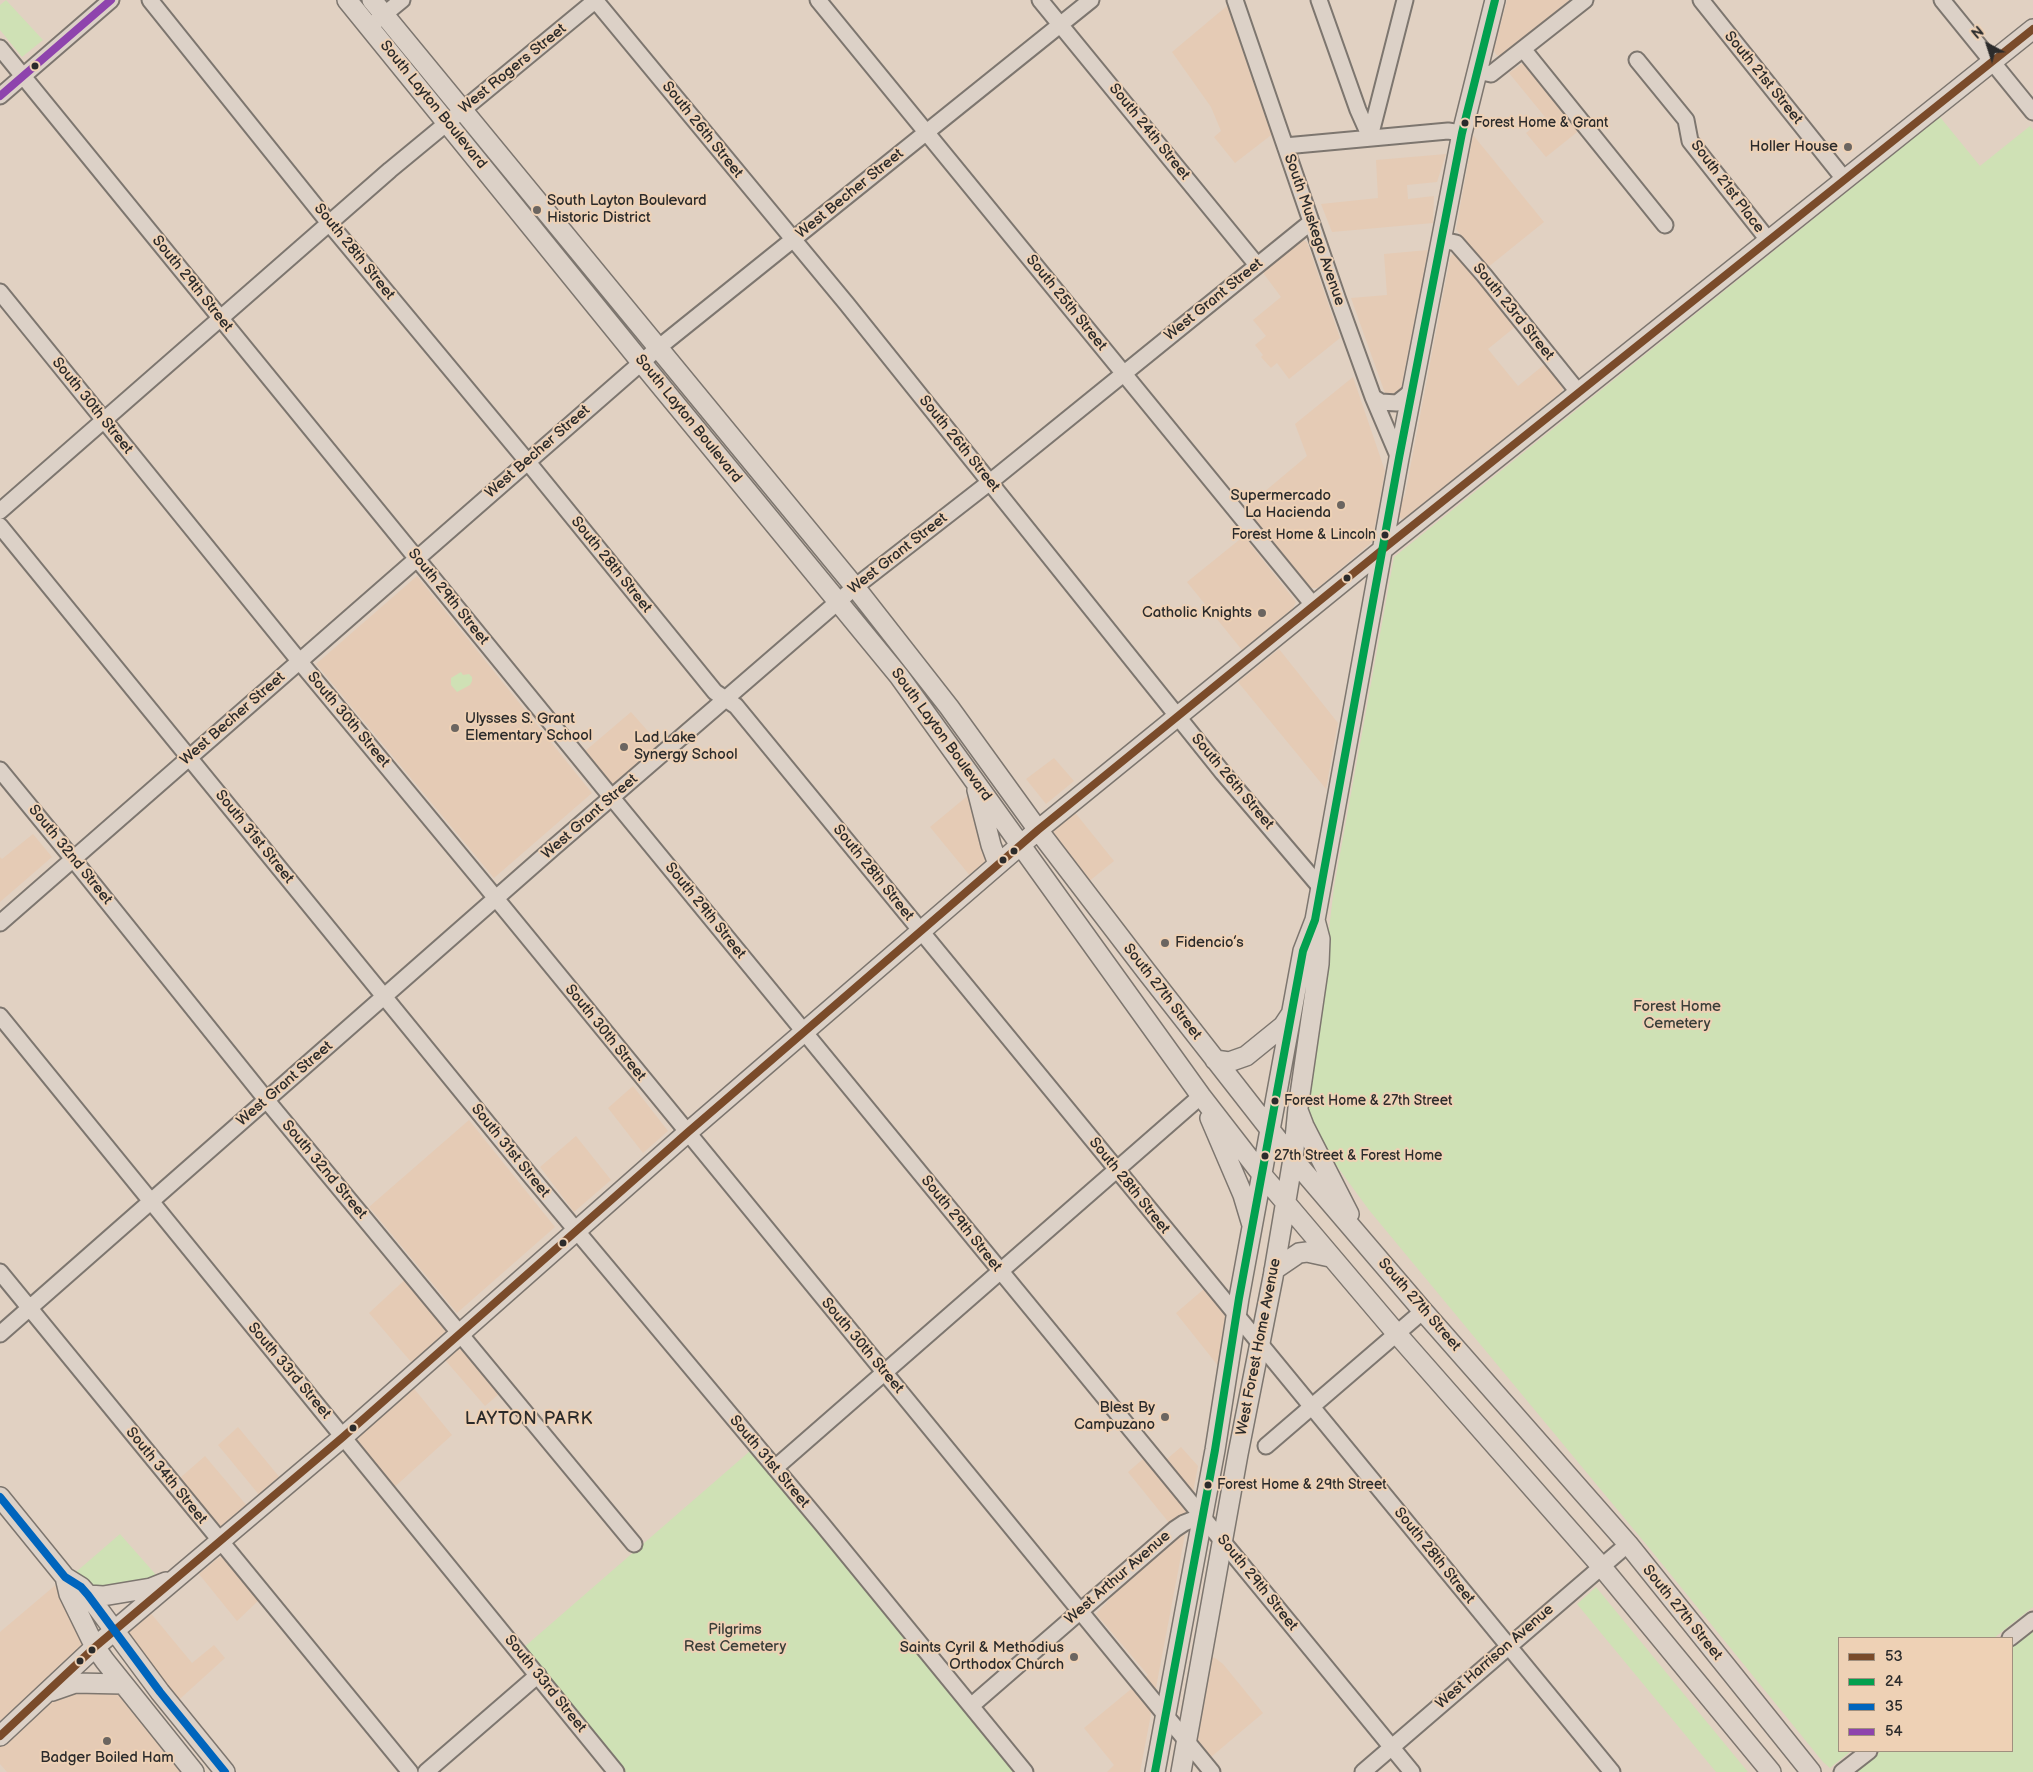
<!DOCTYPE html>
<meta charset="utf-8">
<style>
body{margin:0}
#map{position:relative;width:2033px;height:1772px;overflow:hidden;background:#e1d1c2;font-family:"Balsamiq Sans",sans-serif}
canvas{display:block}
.legend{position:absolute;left:1838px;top:1637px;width:175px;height:115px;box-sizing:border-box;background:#eed1b5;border:1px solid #a08f7e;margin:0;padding:6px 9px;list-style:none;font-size:15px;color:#2b2b2b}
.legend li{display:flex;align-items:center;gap:10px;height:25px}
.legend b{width:25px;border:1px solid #a08f7e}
.north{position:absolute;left:1963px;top:20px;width:50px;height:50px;-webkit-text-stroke:4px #eed1b5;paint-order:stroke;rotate:320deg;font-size:14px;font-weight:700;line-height:20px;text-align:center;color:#2b2b2b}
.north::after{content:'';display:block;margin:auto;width:18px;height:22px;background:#2b2b2b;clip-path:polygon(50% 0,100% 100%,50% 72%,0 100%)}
</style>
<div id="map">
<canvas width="2033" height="1772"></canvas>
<ul class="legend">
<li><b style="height:6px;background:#7a4b2a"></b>53</li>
<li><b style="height:6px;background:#02a04f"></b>24</li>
<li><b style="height:6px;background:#0065bd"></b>35</li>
<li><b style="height:6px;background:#8e44ad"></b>54</li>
</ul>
<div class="north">N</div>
</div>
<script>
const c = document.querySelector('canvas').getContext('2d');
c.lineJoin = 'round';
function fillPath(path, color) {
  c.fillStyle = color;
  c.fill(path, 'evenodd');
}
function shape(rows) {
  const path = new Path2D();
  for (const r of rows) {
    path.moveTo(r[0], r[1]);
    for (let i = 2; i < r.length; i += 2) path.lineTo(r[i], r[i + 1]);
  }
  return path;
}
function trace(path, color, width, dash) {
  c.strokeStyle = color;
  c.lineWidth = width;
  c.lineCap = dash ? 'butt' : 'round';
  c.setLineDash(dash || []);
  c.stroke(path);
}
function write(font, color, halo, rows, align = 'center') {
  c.font = font + ' "Balsamiq Sans",sans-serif';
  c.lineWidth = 4;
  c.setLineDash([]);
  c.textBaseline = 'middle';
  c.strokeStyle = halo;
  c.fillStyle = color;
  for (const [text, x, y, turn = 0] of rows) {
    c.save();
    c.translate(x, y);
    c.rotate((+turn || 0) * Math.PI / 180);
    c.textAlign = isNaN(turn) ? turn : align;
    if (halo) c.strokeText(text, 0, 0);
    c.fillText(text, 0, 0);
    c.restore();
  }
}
fillPath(shape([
 [1234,0,1279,129,1235,163,1214,137,1221,131,1211,107,1172,52],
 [1507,0,1570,0,1500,56,1496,55,1494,50],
 [1524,62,1581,129,1546,157,1526,133,1545,117,1509,73],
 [1473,135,1544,222,1487,268,1456,229],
 [1446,154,1437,182,1407,185,1408,199,1434,196,1433,223,1332,232,1321,204,1378,198,1376,160],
 [1301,239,1307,242,1340,338,1289,379,1277,363,1271,368,1261,357,1263,355,1255,345,1266,336,1253,320,1281,297,1261,270],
 [1428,250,1400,394,1396,398,1386,396,1351,298,1387,295,1384,254],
 [1453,254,1457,255,1515,327,1488,349,1518,386,1545,364,1563,388,1562,392,1404,519,1402,519,1399,516,1402,501,1405,495,1450,258],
 [1353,377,1385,471,1372,542,1318,588,1311,588,1245,508,1307,456,1295,424],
 [1244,536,1296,602,1293,608,1242,650,1187,582],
 [417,576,592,793,494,878,316,664],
 [1279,649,1338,723,1326,789,1238,682],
 [631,712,661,746,617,784,610,782,584,752],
 [1054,758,1074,781,1046,804,1026,779],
 [977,788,998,864,976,883,930,827],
 [1069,805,1114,861,1082,887,1038,830],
 [33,834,52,857,0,902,0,857,2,859],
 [633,1086,668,1131,643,1153,608,1108],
 [469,1120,555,1227,457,1313,369,1207],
 [576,1136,611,1180,574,1212,540,1167],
 [410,1275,506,1388,485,1406,439,1353,418,1370,369,1313],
 [1204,1289,1228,1318,1219,1367,1176,1313],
 [407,1380,452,1435,389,1492,343,1437],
 [238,1427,286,1485,265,1502,218,1445],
 [1181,1447,1198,1466,1140,1772,1107,1772,1114,1765,1084,1728,1148,1675,1096,1614,1174,1529,1128,1472,1150,1453,1160,1465],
 [205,1456,253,1513,220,1541,173,1484],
 [223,1557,259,1600,237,1621,199,1574,218,1558],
 [65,1577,95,1647,47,1692,123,1684,194,1772,7,1772,0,1764,0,1632],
 [144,1605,192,1663,214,1645,225,1658,171,1707,114,1632],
 [1202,1655,1215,1658,1223,1664,1263,1713,1204,1763,1187,1742]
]), '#e5cbb5');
fillPath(shape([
 [6,0,43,40,22,57,0,30,0,5],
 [1940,117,1980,166,2030,126,2033,130,2033,1607,1994,1638,1839,1638,1839,1751,1851,1751,1830,1768,1823,1762,1650,1549,1369,1210,1309,1128,1307,1116,1334,887,1394,557],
 [461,672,463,675,469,674,472,677,472,681,470,685,457,692,451,685,451,678],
 [750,1451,894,1622,1017,1772,623,1772,522,1649],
 [120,1534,157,1576,149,1581,93,1590,76,1572],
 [1596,1587,1701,1715,1748,1772,1716,1772,1577,1604],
 [2033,1629,2033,1772,1855,1772,1881,1751,2012,1751,2012,1646]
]), '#cfe1b5');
const minor = shape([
 [150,0,329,223,527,461,715,692,736,706,1612,1772],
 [595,0,846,303,1223,773,1321,888],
 [818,0,1314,606],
 [1040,0,1257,265],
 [1235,0,1338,300,1373,397,1399,458],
 [1319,0,1358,110,1370,137],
 [1701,0,1845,180],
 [1942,0,2033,112],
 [369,27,402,0],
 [0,48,604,788,1412,1772],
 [1523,49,1665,225],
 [1637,60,1686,120,1690,141,1769,241],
 [1477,71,1491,74,1585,0],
 [0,96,111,0],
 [1370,137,1405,0],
 [1285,146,1448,131,1462,133],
 [1442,240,1456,243,1484,275,1579,393],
 [0,292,305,668,485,885,1212,1772],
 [1373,397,1381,402,1397,403,1412,391],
 [0,511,390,170,596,0],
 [0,526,529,1174,822,1524,1025,1772],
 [0,770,73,859,273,1108,634,1544],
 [0,923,658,348,1091,0],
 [0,1016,616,1772],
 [0,1272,410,1772],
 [0,1334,553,848,855,587,990,482,1311,222],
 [1266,1446,1423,1311],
 [775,1468,1201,1096],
 [2010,1638,2033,1620],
 [971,1706,1175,1529,1184,1523,1202,1516],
 [426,1772,538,1675],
 [1363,1772,1628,1544],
 [1842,1772,1869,1751]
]);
const major = shape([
 [347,0,641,362,899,676,1201,1096,1263,1176,1397,1334,1601,1566,1771,1772],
 [372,0,855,587,949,707,1038,830,1146,971,1293,1159,1423,1311,1628,1544,1811,1772],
 [977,790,991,845,998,864],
 [1215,1060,1229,1062,1246,1056,1283,1026,1291,1014],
 [1299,1113,1304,1126,1349,1214],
 [1210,1118,1243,1195,1252,1225],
 [1274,1270,1299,1253,1307,1252,1330,1257],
 [0,1497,65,1577,81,1587,88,1595,160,1692,225,1772],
 [65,1577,69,1594,95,1647,105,1661,194,1772],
 [88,1595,103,1596,151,1588,166,1582],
 [52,1691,75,1683,123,1684],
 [0,1736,95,1647,343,1437,687,1133,1038,830,1382,550,2033,29],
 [1155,1772,1215,1450,1239,1298,1303,951,1315,920,1399,458,1462,133,1495,0],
 [1181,1772,1238,1454,1273,1277,1293,1159,1298,1108,1319,964,1320,939,1315,920]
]);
trace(minor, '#7d766f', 19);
trace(major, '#7d766f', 22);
trace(minor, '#dcd1c7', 15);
trace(major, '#dcd1c7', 19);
trace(shape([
 [0,1736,95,1647,343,1437,687,1133,1038,830,1382,550,2033,29]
]), '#7a4b2a', 8);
trace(shape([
 [1155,1772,1215,1450,1239,1298,1303,951,1315,920,1399,458,1462,133,1495,0]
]), '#02a04f', 8);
trace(shape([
 [0,1497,65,1577,81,1587,88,1595,160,1692,225,1772]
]), '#0065bd', 8);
trace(shape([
 [0,96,111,0]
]), '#8e44ad', 8);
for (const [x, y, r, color] of [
 [35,66,4.5,"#2b2b2b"],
 [1465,123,4.5,"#2b2b2b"],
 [1848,147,5,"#6b6560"],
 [537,210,5,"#6b6560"],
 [1341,505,5,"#6b6560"],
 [1385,535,4.5,"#2b2b2b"],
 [1347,578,4.5,"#2b2b2b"],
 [1262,613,5,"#6b6560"],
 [455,728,5,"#6b6560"],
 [624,747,5,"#6b6560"],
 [1014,851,4.5,"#2b2b2b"],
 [1003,860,4.5,"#2b2b2b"],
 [1165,943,5,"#6b6560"],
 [1275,1101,4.5,"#2b2b2b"],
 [1265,1156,4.5,"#2b2b2b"],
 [563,1243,4.5,"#2b2b2b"],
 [1165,1417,5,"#6b6560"],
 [353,1428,4.5,"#2b2b2b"],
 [1208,1485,4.5,"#2b2b2b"],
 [92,1650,4.5,"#2b2b2b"],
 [1074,1657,5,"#6b6560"],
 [80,1661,4.5,"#2b2b2b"],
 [107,1741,5,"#6b6560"]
]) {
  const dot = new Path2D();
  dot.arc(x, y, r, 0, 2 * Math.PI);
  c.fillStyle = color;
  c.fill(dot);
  trace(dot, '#eed1b5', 2);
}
write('14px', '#2b2b2b', '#eed1b5', [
 ["Forest Home & Grant",1474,123],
 ["Forest Home & Lincoln",1376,535,"right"],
 ["Forest Home & 27th Street",1284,1101],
 ["27th Street & Forest Home",1274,1156],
 ["Forest Home & 29th Street",1217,1485]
], 'left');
write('15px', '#2b2b2b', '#eed1b5', [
 ["West Rogers Street",513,69,-39],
 ["South 21st Street",1763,78,51],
 ["South Layton Boulevard",433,105,51],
 ["South 26th Street",702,130,51],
 ["South 24th Street",1149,132,51],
 ["South 21st Place",1727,187,53],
 ["West Becher Street",850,194,-39],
 ["South Muskego Avenue",1314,230,71],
 ["South 28th Street",354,252,51],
 ["South 29th Street",192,284,51],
 ["West Grant Street",1214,300,-39],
 ["South 25th Street",1066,303,51],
 ["South 23rd Street",1513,312,51],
 ["South 30th Street",92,406,51],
 ["South Layton Boulevard",688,419,51],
 ["South 26th Street",959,444,51],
 ["West Becher Street",538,452,-41],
 ["West Grant Street",898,554,-38],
 ["South 28th Street",611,565,51],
 ["South 29th Street",448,597,51],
 ["West Becher Street",233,719,-41],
 ["South 30th Street",348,720,50],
 ["South Layton Boulevard",941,735,54],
 ["South 26th Street",1232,782,50],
 ["West Grant Street",590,817,-41],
 ["South 31st Street",254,837,51],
 ["South 32nd Street",70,855,51],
 ["South 28th Street",873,873,51],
 ["South 29th Street",705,911,51],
 ["South 27th Street",1162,992,52],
 ["South 30th Street",605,1033,51],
 ["West Grant Street",285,1084,-41],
 ["South 31st Street",510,1151,51],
 ["South 32nd Street",324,1170,50],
 ["South 28th Street",1129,1186,51],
 ["South 29th Street",961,1224,51],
 ["South 27th Street",1419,1305,49],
 ["South 30th Street",862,1346,50],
 ["West Forest Home Avenue",1259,1347,-79],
 ["South 33rd Street",289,1371,50],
 ["South 31st Street",769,1462,50],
 ["South 34th Street",166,1476,51],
 ["South 28th Street",1434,1556,51],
 ["West Arthur Avenue",1118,1578,-41],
 ["South 29th Street",1257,1583,51],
 ["South 27th Street",1682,1613,51],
 ["West Harrison Avenue",1495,1657,-41],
 ["South 33rd Street",545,1684,51]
]);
write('15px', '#2b2b2b', '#eed1b5', [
 ["Holler House",1838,147],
 ["South Layton Boulevard",547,201,"left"],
 ["Historic District",547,218,"left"],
 ["Supermercado",1331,496],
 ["La Hacienda",1331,513],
 ["Catholic Knights",1252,613],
 ["Ulysses S. Grant",465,719,"left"],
 ["Elementary School",465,736,"left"],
 ["Lad Lake",634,738,"left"],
 ["Synergy School",634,755,"left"],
 ["Fidencio’s",1175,943,"left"],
 ["Blest By",1155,1408],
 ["Campuzano",1155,1425],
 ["Saints Cyril & Methodius",1064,1648],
 ["Orthodox Church",1064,1665],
 ["Badger Boiled Ham",107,1758,"center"]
], 'right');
write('15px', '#3a3e38', '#eed1b5', [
 ["Forest Home",1677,1007],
 ["Cemetery",1677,1024],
 ["Pilgrims",735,1630],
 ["Rest Cemetery",735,1647]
]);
c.letterSpacing = '1px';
write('18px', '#2b2b2b', '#eed1b5', [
 ["LAYTON PARK",529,1419]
]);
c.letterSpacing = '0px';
</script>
